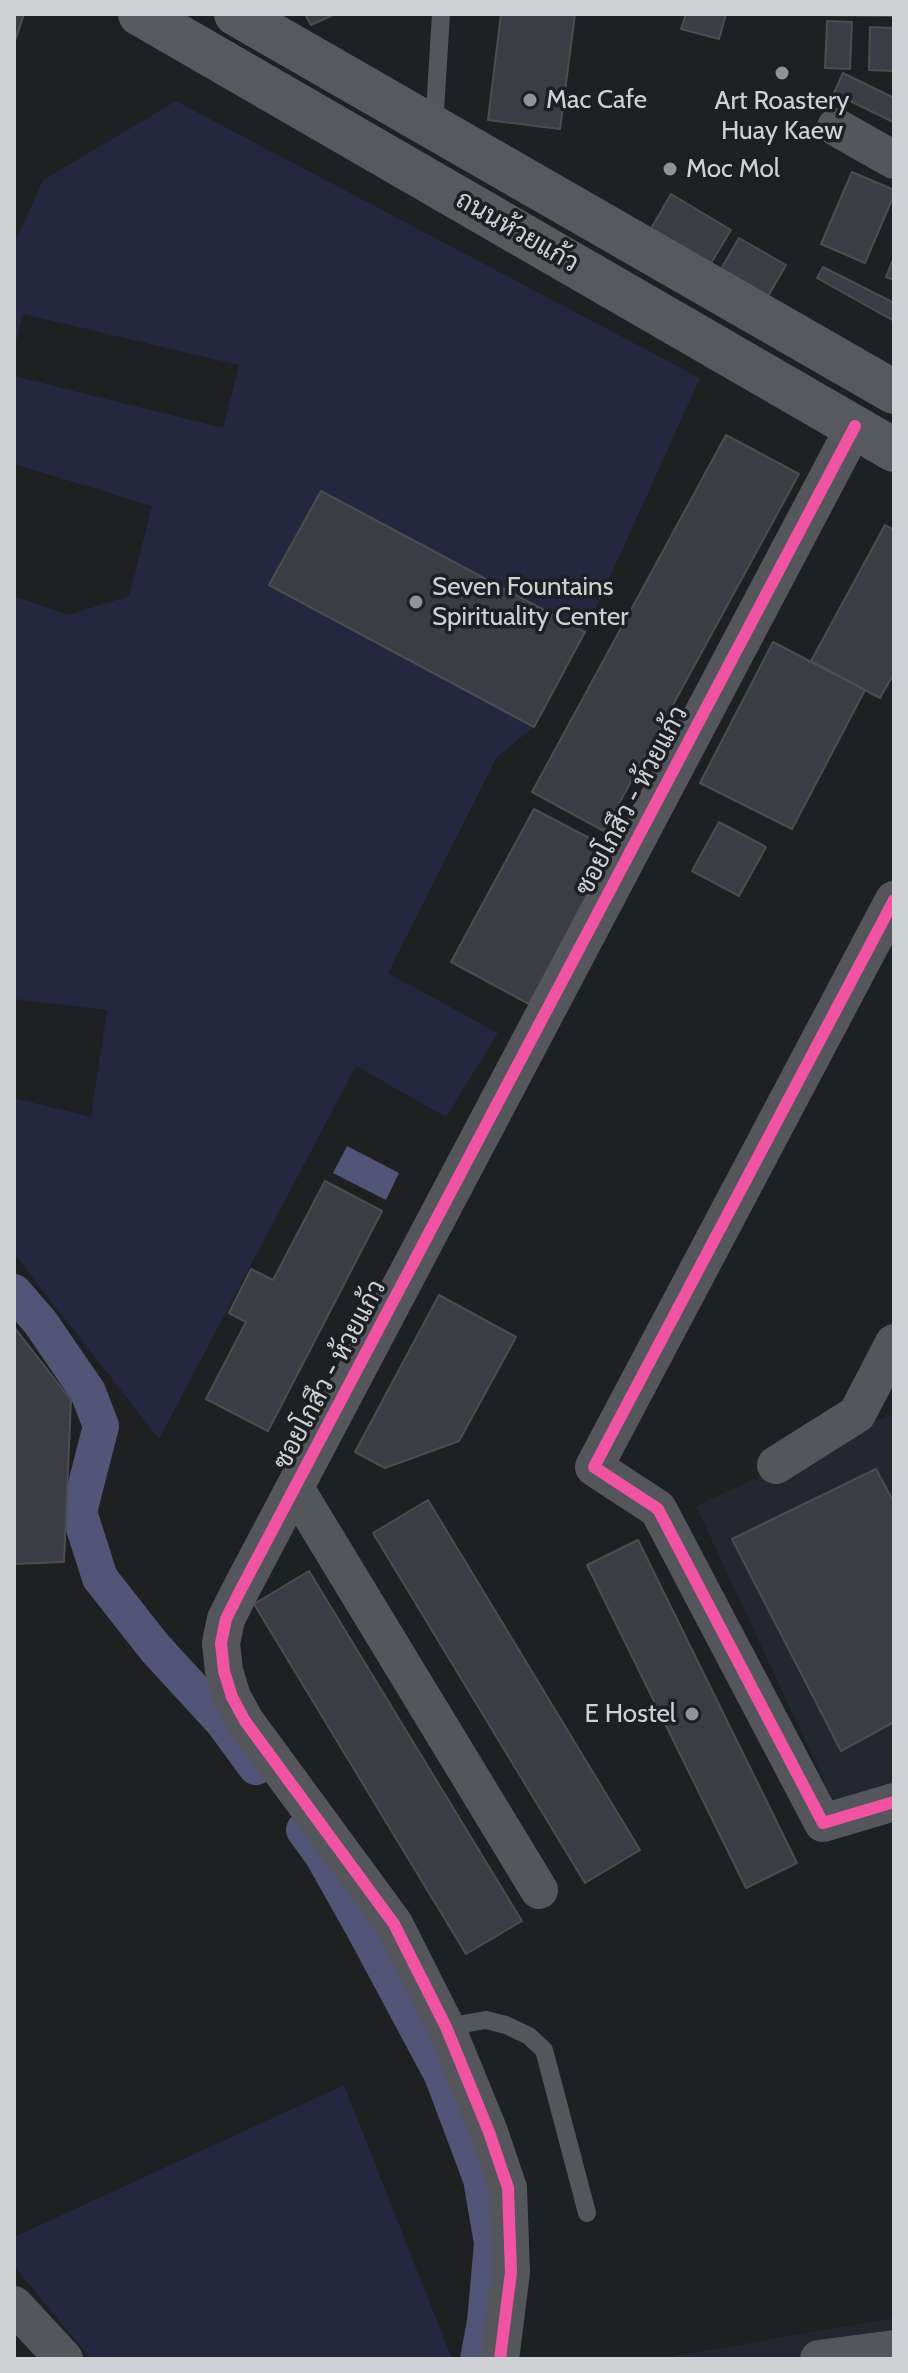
<!DOCTYPE html>
<meta charset="utf-8">
<style>
body{margin:0}
#map{position:relative;width:908px;height:2373px;overflow:hidden;background:#1f2022;font-family:Cabin,sans-serif}
canvas{display:block}
.frame{position:absolute;inset:0;border:16px solid #d0d1d4;pointer-events:none}
</style>
<div id="map">
<canvas width="908" height="2373"></canvas>
<div class="frame"></div>
</div>
<script>
const c = document.querySelector('canvas').getContext('2d');
c.lineJoin = 'round';
function fillPath(path, color) {
  c.fillStyle = color;
  c.fill(path, 'evenodd');
}
function shape(rows) {
  const path = new Path2D();
  for (const r of rows) {
    path.moveTo(r[0], r[1]);
    for (let i = 2; i < r.length; i += 2) path.lineTo(r[i], r[i + 1]);
  }
  return path;
}
function trace(path, color, width, dash) {
  c.strokeStyle = color;
  c.lineWidth = width;
  c.lineCap = dash ? 'butt' : 'round';
  c.setLineDash(dash || []);
  c.stroke(path);
}
function write(font, color, halo, rows, align = 'center') {
  c.font = font + ' Cabin,Sarabun,sans-serif';
  c.lineWidth = 7;
  c.setLineDash([]);
  c.textBaseline = 'middle';
  c.strokeStyle = halo;
  c.fillStyle = color;
  for (const [text, x, y, turn = 0] of rows) {
    c.save();
    c.translate(x, y);
    c.rotate((+turn || 0) * Math.PI / 180);
    c.textAlign = isNaN(turn) ? turn : align;
    if (halo) c.strokeText(text, 0, 0);
    c.fillText(text, 0, 0);
    c.restore();
  }
}
fillPath(shape([
 [894,1413,894,1791,836,1807,696,1506],
 [894,2318,894,2359,674,2359,674,2356]
]), '#25262f');
fillPath(shape([
 [176,101,700,378,585,632,321,491,269,584,534,727,497,757,388,973,498,1033,446,1117,356,1066,159,1439,14,1254,14,1098,91,1117,107,1010,14,999,14,596,68,615,129,596,152,506,14,464,14,376,223,428,239,365,23,314,14,350,14,245,43,180],
 [344,2085,452,2359,91,2359,14,2266,14,2237]
]), '#25263f');
fillPath(shape([
 [347,1146,399,1173,386,1200,333,1173]
]), '#525478');
trace(shape([
 [14,1292,40,1322,88,1392,101,1426,79,1512,100,1578,155,1648,223,1722,256,1767],
 [304,1830,321,1853,365,1931,442,2075,481,2179,492,2243,485,2322,478,2359]
]), '#525478', 36);
const building = shape([
 [14,14,24,14,14,44,14,14],
 [305,14,335,14,311,25,305,14],
 [501,14,575,14,560,129,488,120,501,14],
 [686,14,726,14,719,39,681,29,686,14],
 [894,14,894,16,817,15,817,14,894,14],
 [827,21,852,22,850,69,825,68,827,21],
 [870,27,894,28,894,71,869,70,870,27],
 [843,73,894,98,893,122,834,93,843,73],
 [852,172,894,190,894,195,865,263,821,244,852,172],
 [671,194,731,230,708,268,649,232,671,194],
 [739,238,786,265,763,305,715,279,739,238],
 [894,257,894,280,886,277,894,257],
 [823,267,894,303,894,321,817,278,823,267],
 [726,435,799,474,604,831,532,792,726,435],
 [321,491,585,632,534,727,269,585,321,491],
 [885,525,894,530,894,673,880,698,811,661,885,525],
 [773,642,865,690,792,829,700,783,773,642],
 [534,809,612,850,529,1004,451,962,534,809],
 [719,822,766,847,739,896,692,871,719,822],
 [325,1181,382,1211,268,1431,206,1399,246,1322,229,1313,251,1269,273,1280,325,1181],
 [439,1295,516,1337,459,1441,385,1468,355,1452,439,1295],
 [14,1327,71,1400,64,1562,14,1564,14,1327],
 [876,1469,894,1503,894,1722,841,1751,732,1539,876,1469],
 [428,1500,640,1850,585,1883,373,1533,428,1500],
 [638,1540,797,1863,746,1888,587,1565,638,1540],
 [309,1571,522,1921,466,1954,254,1604,309,1571]
]);
fillPath(building, '#3b3c44');
trace(building, '#4c4d4f', 2);
trace(shape([
 [434,127,441,14],
 [446,2027,486,2020,506,2025,529,2036,544,2050,587,2213]
]), '#55565c', 18);
trace(shape([
 [836,127,894,160],
 [894,900,594,1467,658,1509,823,1823,894,1802],
 [776,1465,857,1414,894,1343],
 [295,1488,539,1890],
 [14,2305,64,2359],
 [500,2359,511,2272,508,2188,489,2132,446,2027,394,1924,245,1721,232,1697,224,1671,221,1643,226,1619,239,1593,855,426],
 [819,2359,894,2349]
]), '#55565c', 38);
trace(shape([
 [140,14,894,450],
 [236,14,894,392]
]), '#58595e', 44);
trace(shape([
 [894,900,594,1467,658,1509,823,1823,894,1802],
 [500,2359,511,2272,508,2188,489,2132,446,2027,394,1924,245,1721,232,1697,224,1671,221,1643,226,1619,239,1593,855,426]
]), '#f153a3', 12);
for (const [x, y, r, color] of [
 [782,73,8,"#929396"],
 [530,100,8,"#929396"],
 [670,169,8,"#929396"],
 [416,602,8,"#929396"],
 [692,1714,8,"#929396"]
]) {
  const dot = new Path2D();
  dot.arc(x, y, r, 0, 2 * Math.PI);
  c.fillStyle = color;
  c.fill(dot);
  trace(dot, '#1e1f23', 3);
}
write('26px', '#d0d1d4', '#1e1f23', [
 ["Mac Cafe",546,100],
 ["Art Roastery",782,101,"center"],
 ["Huay Kaew",782,131,"center"],
 ["Moc Mol",686,169],
 ["Seven Fountains",432,587],
 ["Spirituality Center",432,617],
 ["E Hostel",676,1714,"right"]
], 'left');
write('26px', '#d0d1d4', '#1e1f23', [
 ["ถนนห้วยแก้ว",517,232,30],
 ["ซอยโกสึว - ห้วยแก้ว",632,801,-62],
 ["ซอยโกสึว - ห้วยแก้ว",330,1375,-62]
]);
</script>
